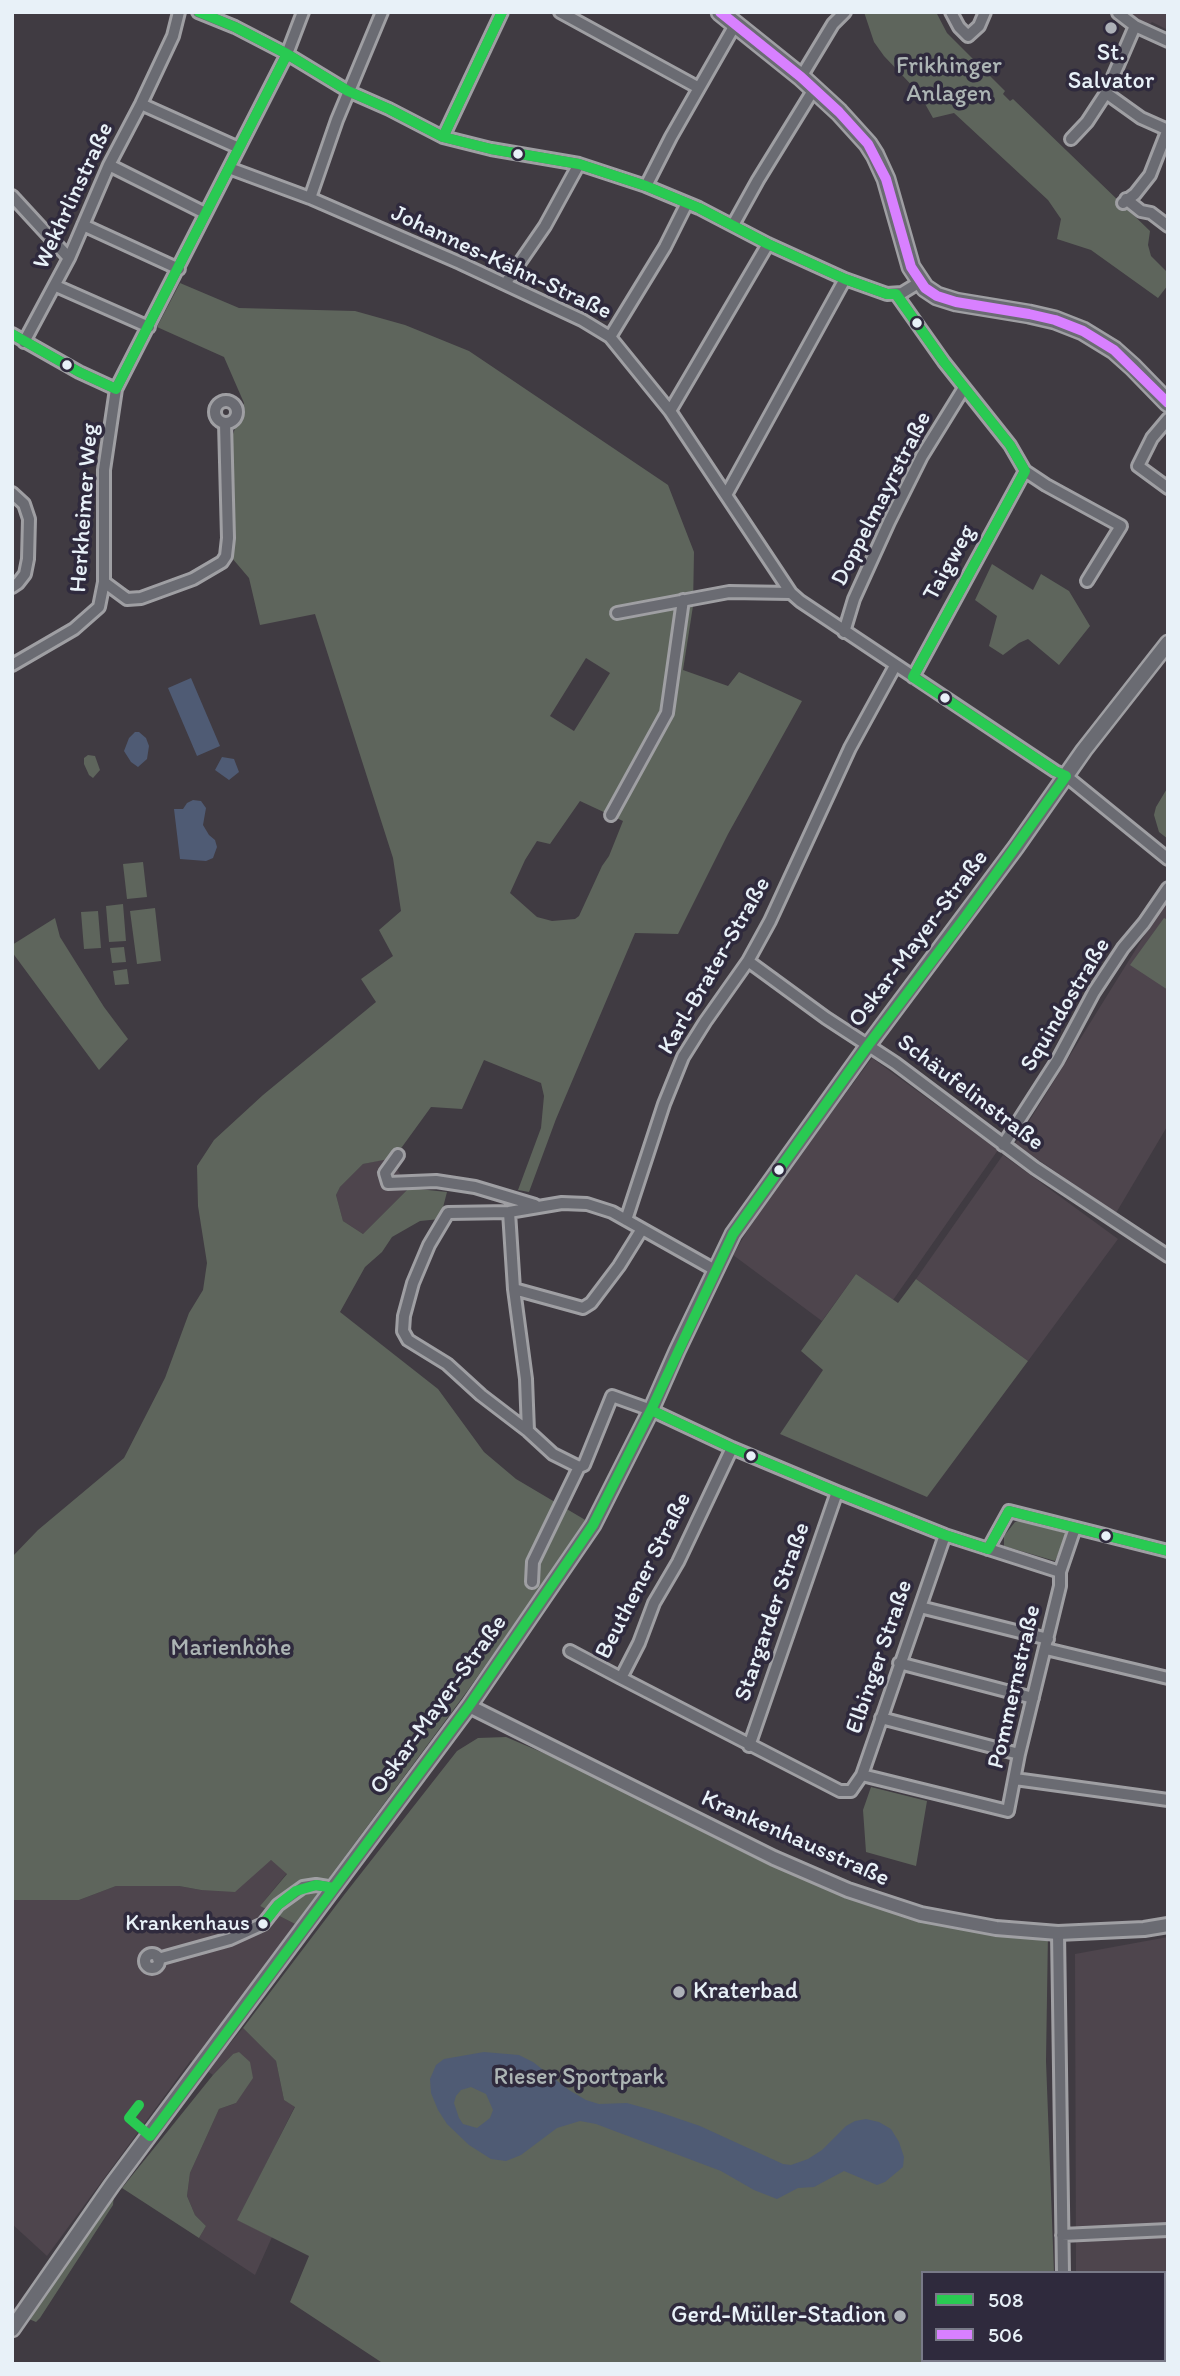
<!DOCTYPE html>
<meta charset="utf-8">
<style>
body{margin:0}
#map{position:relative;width:1180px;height:2376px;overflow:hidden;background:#403b42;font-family:Itim,sans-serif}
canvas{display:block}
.frame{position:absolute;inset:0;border:14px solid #e8f1f8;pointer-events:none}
.legend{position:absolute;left:921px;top:2271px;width:245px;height:91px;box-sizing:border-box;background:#2f2a3d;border:2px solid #797a88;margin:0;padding:9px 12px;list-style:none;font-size:21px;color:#e8f1f8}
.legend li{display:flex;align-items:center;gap:14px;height:35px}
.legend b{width:35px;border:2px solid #797a88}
</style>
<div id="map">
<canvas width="1180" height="2376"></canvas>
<div class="frame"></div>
<ul class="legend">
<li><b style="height:9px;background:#29ca52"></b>508</li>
<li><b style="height:9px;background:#d880ff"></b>506</li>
</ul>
</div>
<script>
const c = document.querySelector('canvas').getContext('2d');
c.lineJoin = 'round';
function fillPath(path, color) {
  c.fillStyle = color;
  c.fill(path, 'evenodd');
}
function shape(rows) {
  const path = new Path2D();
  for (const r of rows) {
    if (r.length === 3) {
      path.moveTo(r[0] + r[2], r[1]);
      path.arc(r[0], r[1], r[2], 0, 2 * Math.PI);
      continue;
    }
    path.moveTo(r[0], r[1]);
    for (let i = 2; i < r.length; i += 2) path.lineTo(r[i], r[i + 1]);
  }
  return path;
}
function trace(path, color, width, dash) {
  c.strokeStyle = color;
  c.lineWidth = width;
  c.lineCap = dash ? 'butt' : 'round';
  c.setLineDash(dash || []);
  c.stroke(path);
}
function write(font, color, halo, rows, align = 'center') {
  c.font = font + ' Itim,sans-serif';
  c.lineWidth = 7;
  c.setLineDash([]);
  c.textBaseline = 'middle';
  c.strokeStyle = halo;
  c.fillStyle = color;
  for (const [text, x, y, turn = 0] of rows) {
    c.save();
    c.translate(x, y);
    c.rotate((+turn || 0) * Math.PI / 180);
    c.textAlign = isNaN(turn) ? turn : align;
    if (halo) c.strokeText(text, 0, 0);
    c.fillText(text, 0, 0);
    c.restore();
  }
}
fillPath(shape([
 [1128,12,1168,12,1168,30,1152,22,1149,25],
 [1167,899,1168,1125,1116,1213,1015,1144],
 [872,1058,998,1150,893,1300,856,1274,822,1321,733,1255,760,1209],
 [1003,1155,1118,1239,1028,1361,916,1279],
 [390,1158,409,1188,363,1234,343,1221,336,1195,340,1187,363,1164],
 [271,1860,287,1873,260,1906,295,1924,198,2057,211,2066,243,2028,276,2061,284,2100,295,2106,238,2220,272,2237,255,2275,199,2238,206,2226,195,2215,187,2196,190,2173,219,2109,236,2103,233,2054,213,2075,191,2060,47,2256,12,2224,12,1900,79,1900,116,1886,179,1886,201,1890],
 [1168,1937,1168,2364,1077,2364,1077,2360,1164,2360,1164,2273,1076,2273,1075,1954]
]), '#4e454d');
fillPath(shape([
 [864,12,936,12,947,33,1005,91,1003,94,1010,101,1013,99,1150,231,1148,245,1151,256,1168,273,1168,285,1158,298,1091,250,1057,239,1061,219,1048,200,954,113,933,118,919,93,884,56,874,42],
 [180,283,239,308,355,311,405,325,469,351,668,485,694,552,693,606,683,670,728,686,739,672,802,701,728,834,678,934,635,933,556,1119,529,1192,518,1190,541,1128,544,1096,541,1083,484,1060,462,1109,431,1107,394,1158,363,1164,340,1187,336,1195,343,1221,363,1234,409,1188,447,1192,440,1219,420,1221,392,1237,382,1252,365,1267,340,1312,438,1389,484,1452,516,1479,587,1521,468,1690,295,1924,260,1906,287,1874,271,1860,235,1892,201,1890,179,1886,116,1886,79,1900,12,1900,12,1557,38,1530,124,1458,165,1378,189,1313,203,1290,207,1263,198,1206,197,1166,214,1140,263,1095,376,1002,361,979,393,956,379,930,401,911,393,858,315,614,260,625,249,578,232,558,232,437,244,403,224,357,157,327],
 [586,658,610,673,574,731,550,716],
 [580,801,623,821,609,856,602,866,579,916,575,919,552,921,537,917,510,893,525,860,537,841,550,844],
 [992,564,1033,590,1041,574,1069,591,1090,626,1059,665,1028,639,1019,643,1003,655,989,646,997,616,975,600],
 [88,755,95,756,100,770,93,778,89,775,84,764,84,758],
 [1168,787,1168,839,1159,832,1154,815,1156,807],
 [143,862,147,897,127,899,123,864],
 [123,904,126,941,109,942,106,906],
 [155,908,161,961,137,964,130,911],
 [98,911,101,948,84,949,81,912],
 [55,918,60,937,75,961,104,1007,128,1039,99,1070,12,952,12,945],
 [1164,918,1168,920,1168,990,1130,965],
 [124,947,126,962,112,963,110,948],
 [127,969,129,984,115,985,113,971],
 [856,1274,898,1303,916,1279,1028,1361,927,1497,780,1434,823,1370,801,1351],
 [1022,1520,1067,1534,1055,1561,1004,1546,1004,1536,1015,1522],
 [506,1737,920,1914,1048,1932,1046,2061,1054,2273,923,2273,923,2360,1057,2360,1057,2364,384,2364,290,2302,309,2256,237,2220,295,2107,284,2100,276,2061,243,2028,344,1895,457,1751,478,1738],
 [871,1787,927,1801,916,1866,866,1852,863,1810],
 [239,2052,250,2062,253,2078,236,2103,219,2109,190,2173,187,2196,195,2215,206,2226,199,2238,122,2188,213,2075,233,2054],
 [114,2194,113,2205,40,2318,36,2322,29,2319,28,2315]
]), '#5e655c');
fillPath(shape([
 [191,678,220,746,197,756,168,688],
 [135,732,139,732,146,738,149,746,147,759,138,767,131,762,124,751,129,738],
 [222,757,234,759,239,772,229,780,215,770],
 [193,800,201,801,206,808,203,825,209,835,215,840,217,847,213,858,206,861,180,859,174,809,183,809,187,803],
 [484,2052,519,2055,533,2062,569,2090,586,2100,599,2104,627,2103,659,2112,700,2126,783,2164,791,2165,808,2159,822,2150,846,2126,855,2121,866,2119,879,2122,891,2129,899,2142,904,2157,903,2167,885,2182,877,2185,844,2171,814,2187,798,2188,777,2199,754,2190,721,2171,596,2124,580,2121,557,2128,521,2155,506,2161,491,2159,469,2145,447,2124,438,2110,431,2093,430,2079,436,2065,444,2059],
 [471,2087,486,2094,493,2110,490,2118,477,2128,463,2124,459,2118,454,2103,456,2096,461,2090]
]), '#4f5b74');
const minor = shape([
 [198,12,235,27,287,54,348,91,389,109,443,137,491,149,579,164,646,186,699,208,768,244,845,279,887,294,902,293,920,282],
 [560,12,699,88],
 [951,12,959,27,968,36,979,26,985,12],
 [1118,13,1135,26,1168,41],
 [801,77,833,24,845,12],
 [1106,93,1141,118,1168,130],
 [141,104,239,148],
 [443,137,502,12],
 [1071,139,1087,122,1106,93,1135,26],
 [109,165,205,213],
 [229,168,310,198,460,263,582,320,610,337,670,411,791,593,800,601,1055,771,1066,776,1168,859],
 [646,186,671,137,735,25],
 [12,196,69,258],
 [310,198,337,120,382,12],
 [1126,199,1141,211,1151,213,1168,226],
 [1123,203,1135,194,1150,175,1168,129],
 [83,225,179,269],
 [733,225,758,180,814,89],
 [505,284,545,226,579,164],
 [56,286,149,327],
 [896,294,944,362,1010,445,1025,471,913,677],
 [12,334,79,372,116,389],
 [610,337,665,247,687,203],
 [24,342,69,258,109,165,141,104,173,36,179,12],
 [226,412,11],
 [670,411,768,244],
 [1168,419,1152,438,1138,466,1168,488],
 [1025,471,1046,485,1121,526,1087,581],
 [12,493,24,504,29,519,28,559,25,574,18,583,12,587],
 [726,495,845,279],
 [104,582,127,599,141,598,193,579,222,562,226,556,228,538,225,423],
 [617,613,729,592,791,593],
 [844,632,854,599,889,522,922,456,964,388],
 [12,665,74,629,99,607,104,582,104,470,116,389,287,54,303,12],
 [611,815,667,713,683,600],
 [748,961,826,1018,895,1063,1035,1168,1168,1256],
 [1003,1145,1057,1061,1094,992,1123,948,1144,923,1168,888],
 [398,1155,385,1173,388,1183,436,1181,475,1187,535,1205],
 [509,1212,514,1289,526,1379,528,1431],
 [626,1220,664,1104,683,1057,705,1022,748,961,770,921,850,748,895,666],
 [715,1270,612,1212,587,1204,562,1203,509,1212,448,1213,429,1245,413,1283,404,1316,403,1331,408,1340,447,1364,481,1395,528,1431,553,1454,579,1467,584,1465,612,1396,651,1410,732,1448,837,1492,945,1535,1060,1572,1075,1528],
 [514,1289,583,1308,591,1303,619,1266,642,1229],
 [988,1549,1009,1511,1168,1551],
 [532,1582,533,1562,579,1467],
 [920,1607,1048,1639],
 [1046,1649,1168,1678],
 [570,1651,621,1678,639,1643,654,1603,678,1562,732,1448],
 [899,1663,1033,1698],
 [621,1678,840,1791,851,1791,862,1775,945,1535],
 [881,1718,1019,1754],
 [749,1746,837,1492],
 [862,1775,1008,1811,1019,1754,1060,1586,1060,1572],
 [1015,1779,1168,1800],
 [1058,1933,1063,2273],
 [152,1961,7],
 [158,1959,230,1939,263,1924,278,1905,303,1887,316,1885,334,1888],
 [1062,2235,1168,2230],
 [1064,2360,1064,2364]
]);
const tertiary = shape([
 [469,1706,774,1858,848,1890,921,1914,996,1928,1058,1933,1144,1929,1168,1925]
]);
const secondary = shape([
 [12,2329,112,2185,469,1706,593,1525,651,1410,677,1351,733,1234,869,1044,1016,847,1084,750,1168,643]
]);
const primary = shape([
 [720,12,801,77,839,112,868,144,875,155,886,179,911,267,925,288,937,296,956,302,1029,314,1055,320,1083,331,1114,350,1133,367,1168,403]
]);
trace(minor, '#9f9fa3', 16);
trace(tertiary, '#9f9fa3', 18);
trace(secondary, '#9f9fa3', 19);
trace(primary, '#9f9fa3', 21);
trace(minor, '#6a6b72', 10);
trace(tertiary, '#6a6b72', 12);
trace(secondary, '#6a6b72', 14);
trace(primary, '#6a6b72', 16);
trace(shape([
 [443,137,502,12],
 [12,334,79,372,116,389,287,54],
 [651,1410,732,1448,837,1492,945,1535,988,1549,1009,1511,1168,1551],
 [263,1924,278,1905,296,1891,316,1885,334,1888],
 [139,2105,129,2118,150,2136,469,1706,593,1525,651,1410,733,1234,869,1044,966,916,1066,776,1055,771,913,677,1025,471,1010,445,944,362,896,294,887,294,845,279,768,244,699,208,646,186,579,164,491,149,443,137,389,109,348,91,287,54,235,27,199,12]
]), '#29ca52', 10);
trace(shape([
 [720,12,801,77,839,112,868,144,886,179,911,267,925,288,937,296,956,302,1029,314,1055,320,1083,331,1114,350,1168,403]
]), '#d880ff', 10);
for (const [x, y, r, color] of [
 [1111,28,7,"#adb1b8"],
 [518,154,6,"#e8f1f8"],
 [917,323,6,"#e8f1f8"],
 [67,365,6,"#e8f1f8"],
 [945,698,6,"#e8f1f8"],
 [779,1170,6,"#e8f1f8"],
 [751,1456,6,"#e8f1f8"],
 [1106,1536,6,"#e8f1f8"],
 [263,1924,6,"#e8f1f8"],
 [679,1992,7,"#adb1b8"],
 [900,2316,7,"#adb1b8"]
]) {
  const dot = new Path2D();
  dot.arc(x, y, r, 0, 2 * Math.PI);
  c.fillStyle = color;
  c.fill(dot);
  trace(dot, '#2f2a3d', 2.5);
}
write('22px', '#e8f1f8', '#2f2a3d', [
 ["Krankenhaus",250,1924]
], 'right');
write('24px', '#e8f1f8', '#2f2a3d', [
 ["St.",1111,54],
 ["Salvator",1111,82],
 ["Kraterbad",693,1992,"left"],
 ["Gerd-Müller-Stadion",886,2316,"right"]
]);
write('24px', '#acb5b4', '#2f2a3d', [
 ["Frikhinger",949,67],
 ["Anlagen",949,95],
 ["Marienhöhe",231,1649],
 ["Rieser Sportpark",579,2078]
]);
write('24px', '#e8f1f8', '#2f2a3d', [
 ["Wekhrlinstraße",74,196,-65],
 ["Johannes-Kähn-Straße",501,263,25],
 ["Doppelmayrstraße",882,499,-63],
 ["Herkheimer Weg",85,508,-86],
 ["Taigweg",950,563,-61],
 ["Oskar-Mayer-Straße",919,939,-53],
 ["Karl-Brater-Straße",715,966,-60],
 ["Squindostraße",1066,1005,-59],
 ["Schäufelinstraße",970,1093,37],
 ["Beuthener Straße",644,1576,-63],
 ["Stargarder Straße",773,1612,-71],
 ["Elbinger Straße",880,1657,-71],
 ["Pommernstraße",1015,1687,-77],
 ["Oskar-Mayer-Straße",439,1705,-54],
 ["Krankenhausstraße",795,1839,24]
]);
</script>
